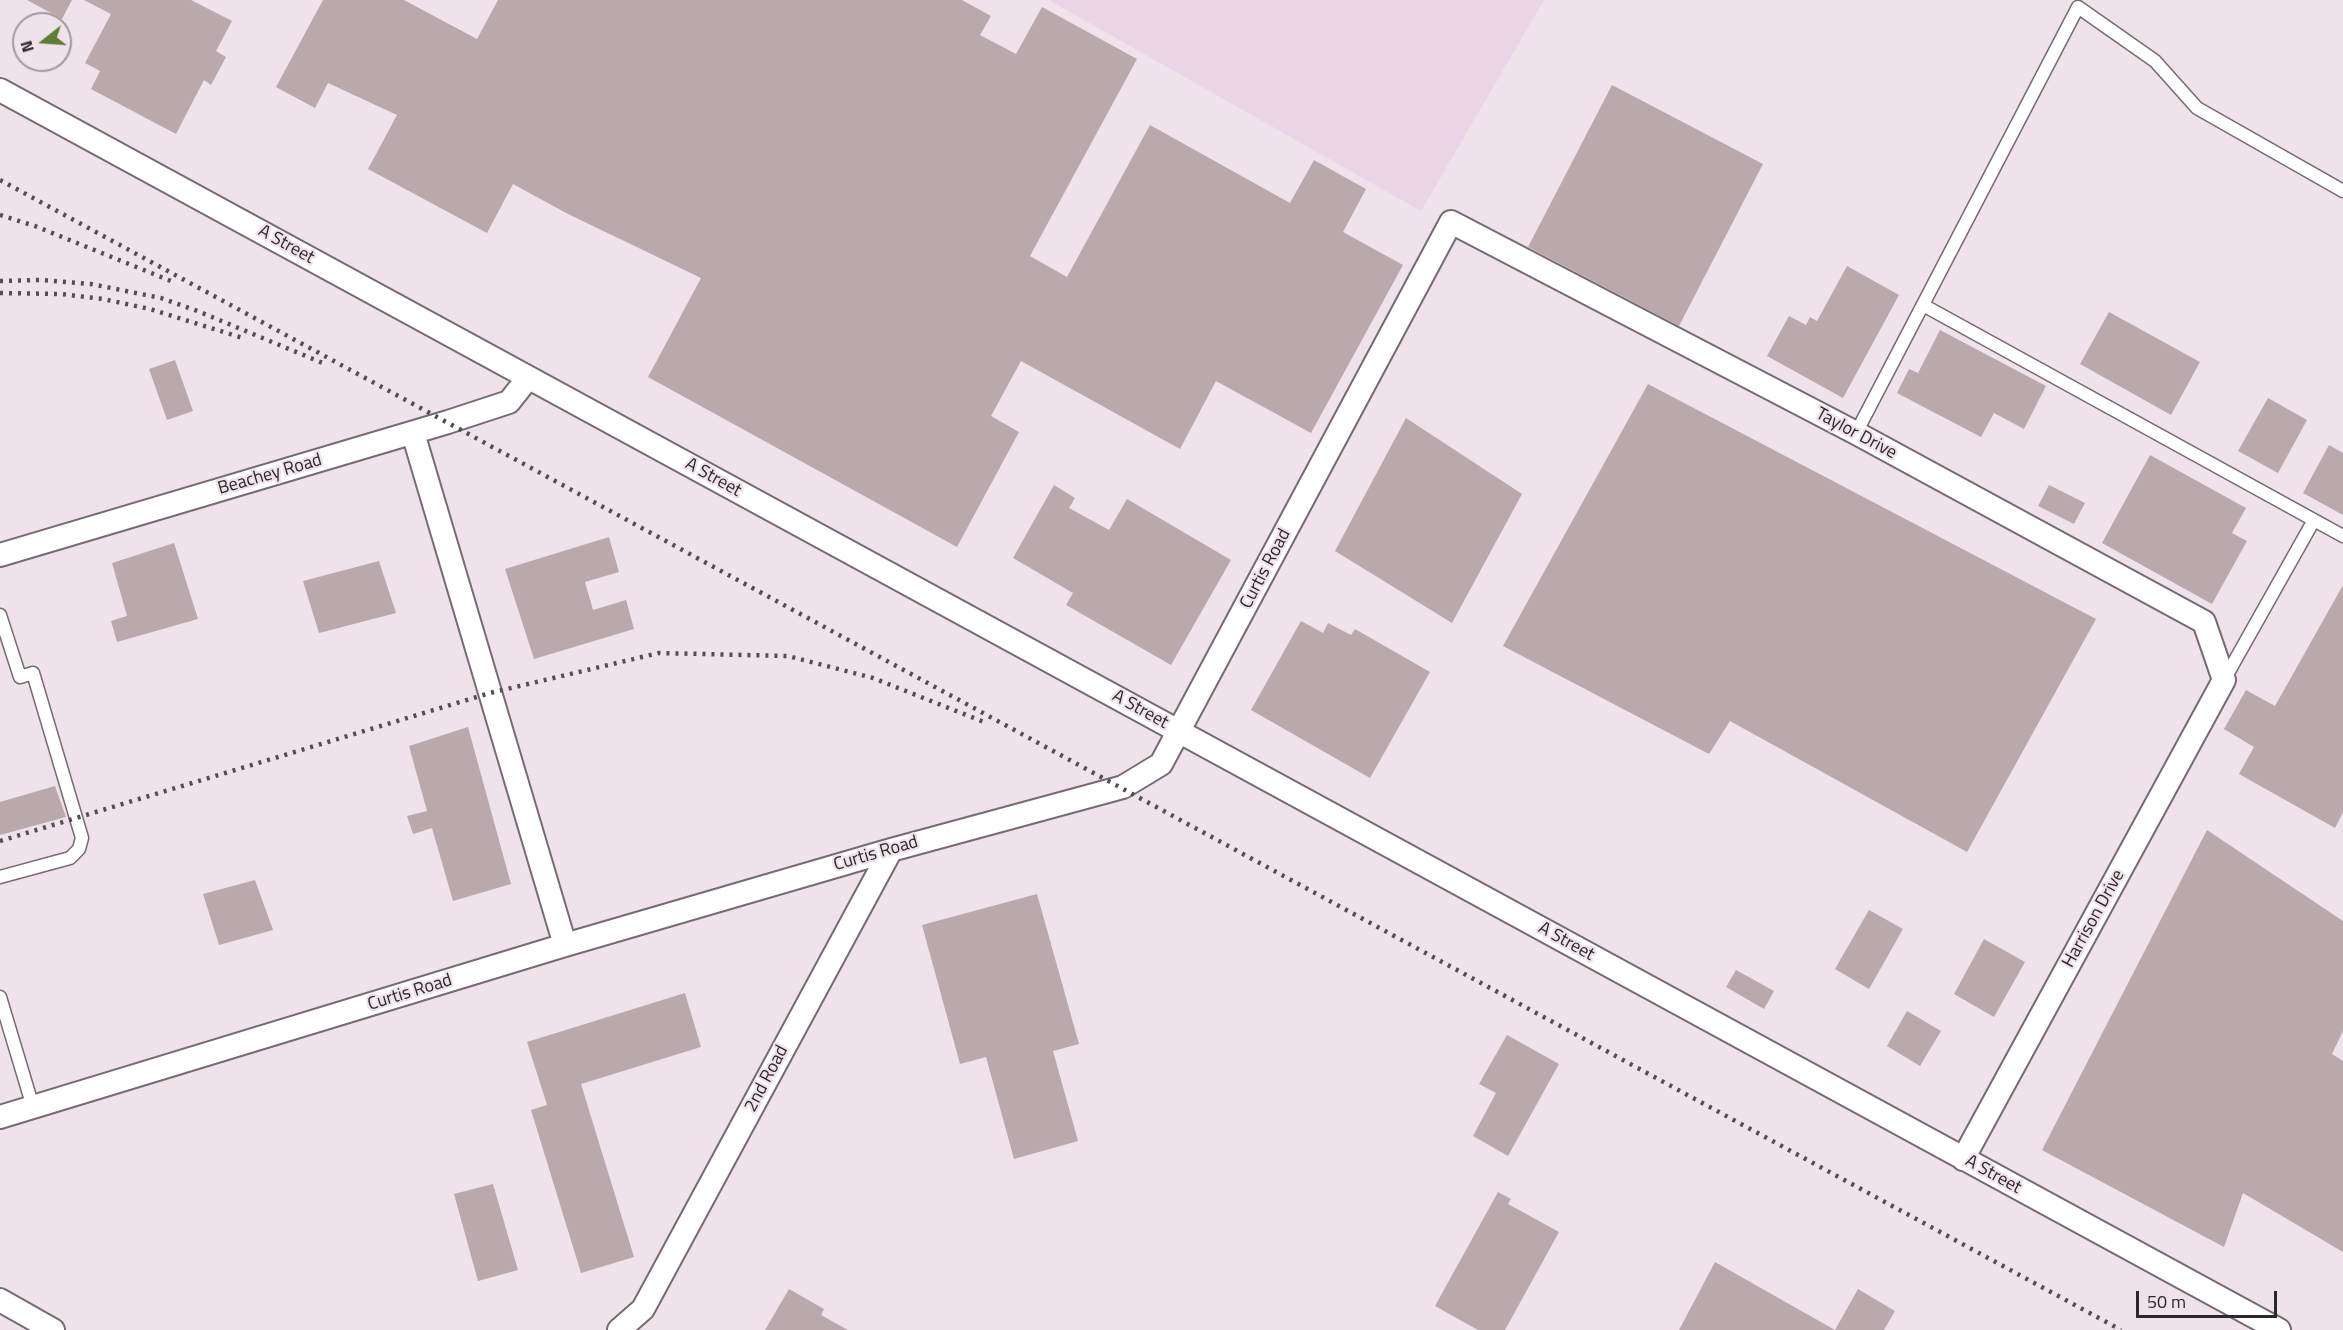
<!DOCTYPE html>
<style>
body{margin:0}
#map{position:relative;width:2343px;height:1330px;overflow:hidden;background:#efe2eb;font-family:"Titillium Web",sans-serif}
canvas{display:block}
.north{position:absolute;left:12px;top:12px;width:60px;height:60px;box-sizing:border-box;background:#efe2eb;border:2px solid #a1979e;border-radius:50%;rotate:253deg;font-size:16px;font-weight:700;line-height:24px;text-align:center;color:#2c272b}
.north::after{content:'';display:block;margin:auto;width:21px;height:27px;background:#607c30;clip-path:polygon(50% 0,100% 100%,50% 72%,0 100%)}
.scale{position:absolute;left:2136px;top:1291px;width:141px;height:27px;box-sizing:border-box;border:3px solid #2c272b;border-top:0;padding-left:8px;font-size:18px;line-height:21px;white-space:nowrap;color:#2c272b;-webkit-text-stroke:4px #efe2eb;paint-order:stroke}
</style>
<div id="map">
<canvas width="2343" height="1330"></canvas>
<div class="north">N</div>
<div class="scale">50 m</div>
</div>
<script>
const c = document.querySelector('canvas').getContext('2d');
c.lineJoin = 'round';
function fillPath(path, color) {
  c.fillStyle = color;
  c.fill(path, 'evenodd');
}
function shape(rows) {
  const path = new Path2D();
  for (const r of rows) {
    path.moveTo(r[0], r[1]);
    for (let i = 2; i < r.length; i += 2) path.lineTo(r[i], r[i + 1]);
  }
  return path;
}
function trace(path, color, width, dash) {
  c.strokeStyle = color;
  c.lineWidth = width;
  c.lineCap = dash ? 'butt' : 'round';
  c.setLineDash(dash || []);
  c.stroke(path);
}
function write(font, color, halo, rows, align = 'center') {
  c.font = font + ' "Titillium Web",sans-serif';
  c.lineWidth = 4.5;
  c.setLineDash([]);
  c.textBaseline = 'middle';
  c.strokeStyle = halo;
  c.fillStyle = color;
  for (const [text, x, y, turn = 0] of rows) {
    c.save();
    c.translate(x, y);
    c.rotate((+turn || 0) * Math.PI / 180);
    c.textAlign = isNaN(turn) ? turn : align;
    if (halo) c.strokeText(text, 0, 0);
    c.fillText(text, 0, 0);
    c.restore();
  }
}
fillPath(shape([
 [1049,0,1544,0,1421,211]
]), '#e9d5e4');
fillPath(shape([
 [27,0,72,0,62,19],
 [84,0,191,0,232,21,216,51,226,57,211,85,204,80,176,134,91,89,100,71,85,63,111,14],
 [323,0,404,0,477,39,498,0,962,0,991,16,980,35,1016,54,1042,7,1137,59,1030,256,1067,277,1150,125,1290,203,1314,160,1366,189,1343,232,1403,265,1311,433,1216,381,1180,449,1021,361,991,416,1019,432,957,547,648,377,701,278,566,213,513,184,487,233,368,169,397,115,328,83,315,108,276,87],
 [1612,85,1763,164,1679,326,1528,247],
 [1847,266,1899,295,1843,398,1767,356,1789,316,1806,325,1810,317,1817,321],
 [2109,312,2200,362,2171,415,2080,364],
 [1940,330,2046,386,2024,429,1994,413,1981,437,1897,393,1909,369,1918,373],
 [175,360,193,411,167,420,149,369],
 [1648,384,2096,619,1967,852,1730,721,1709,754,1503,646],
 [2268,398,2307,420,2278,473,2238,451],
 [1406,418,1522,494,1452,623,1335,551],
 [2329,445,2343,453,2343,515,2303,493],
 [2150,455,2246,508,2232,533,2247,541,2212,604,2102,543],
 [1054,485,1075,498,1069,508,1109,530,1127,499,1231,560,1171,665,1066,605,1073,593,1013,558],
 [2049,485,2085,503,2074,524,2038,506],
 [609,537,619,572,585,582,593,610,626,600,634,629,534,659,505,569],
 [174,543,198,619,117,642,111,621,127,616,112,563],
 [379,561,396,613,319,633,303,581],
 [2343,585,2343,812,2335,828,2239,774,2254,747,2224,729,2246,690,2275,706],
 [1301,621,1323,633,1328,623,1351,635,1355,629,1430,672,1370,778,1251,710],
 [468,727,511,884,453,901,432,828,413,834,407,816,427,811,409,746],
 [55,786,66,817,0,835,0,802],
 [2207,830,2343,921,2343,1031,2332,1054,2343,1061,2343,1252,2243,1193,2224,1247,2042,1150],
 [255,880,273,930,219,945,203,894],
 [1037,894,1079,1044,1053,1051,1078,1141,1014,1159,986,1057,960,1064,922,925],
 [1869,910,1903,929,1869,989,1835,969],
 [1984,939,2025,962,1994,1017,1954,994],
 [1736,970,1774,991,1764,1009,1726,987],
 [685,993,701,1047,581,1084,634,1257,581,1273,531,1110,547,1105,527,1042],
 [1907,1011,1941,1031,1920,1066,1887,1046],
 [1507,1035,1559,1064,1508,1156,1473,1136,1496,1093,1479,1084],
 [493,1184,518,1270,478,1281,454,1194],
 [1498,1192,1511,1199,1508,1204,1559,1232,1505,1330,1478,1330,1435,1306],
 [1715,1262,1835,1330,1679,1330],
 [789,1289,824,1309,821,1315,848,1330,765,1330],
 [1858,1289,1895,1311,1884,1330,1835,1330]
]), '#b9a9ac');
const service = shape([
 [1923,305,2343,536],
 [1856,433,2078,7,2155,61,2197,108,2343,191],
 [0,615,20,677,33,673,82,838,79,849,70,858,0,877],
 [2224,680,2314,520],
 [0,997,33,1107]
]);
const minor = shape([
 [0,90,2279,1330],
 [413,433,565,945],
 [0,555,448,422,509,402,528,378],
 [0,1117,565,945,891,850,1123,787,1161,764,1451,222,1856,433,2204,622,2224,680,1963,1159],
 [0,1300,53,1330],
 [619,1330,643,1309,891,850]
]);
trace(service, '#766b73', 15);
trace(minor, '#766b73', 26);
trace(service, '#fff', 12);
trace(minor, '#fff', 22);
trace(shape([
 [0,180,2121,1330],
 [0,215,35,226,176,283],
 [0,281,41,280,91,284,161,298,200,312,325,364],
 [0,293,61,294,103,299,150,309,246,339],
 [0,841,490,693,659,653,788,656,873,678,984,722]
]), '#534d52', 4.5, [3, 6]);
write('18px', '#2c272b', '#efe2eb', [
 ["A Street",286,245,29],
 ["Taylor Drive",1856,434,28],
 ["Beachey Road",270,475,-16],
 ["A Street",713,478,29],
 ["Curtis Road",1266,569,-62],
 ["A Street",1140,710,29],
 ["Curtis Road",876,854,-16],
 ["Harrison Drive",2094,919,-61],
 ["A Street",1566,942,29],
 ["Curtis Road",410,993,-17],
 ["2nd Road",767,1079,-62],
 ["A Street",1993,1175,29]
]);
</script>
